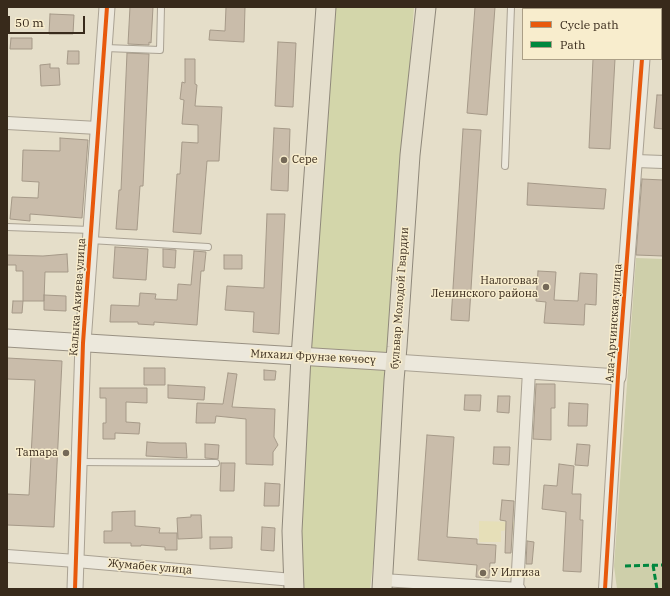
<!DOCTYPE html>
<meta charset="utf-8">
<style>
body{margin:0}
#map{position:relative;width:670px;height:596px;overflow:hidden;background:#e5dec9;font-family:"IBM Plex Serif",serif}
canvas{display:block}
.frame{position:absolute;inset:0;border:8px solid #382a1b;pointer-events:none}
.legend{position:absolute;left:522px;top:8px;width:140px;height:52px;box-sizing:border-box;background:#f8edcd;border:1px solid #ab9f86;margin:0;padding:5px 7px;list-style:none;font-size:12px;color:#382a1b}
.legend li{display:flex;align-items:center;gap:8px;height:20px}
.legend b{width:20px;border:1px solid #ab9f86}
.scale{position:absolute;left:8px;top:16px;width:77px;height:18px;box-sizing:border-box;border:2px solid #382a1b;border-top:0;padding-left:5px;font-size:12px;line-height:14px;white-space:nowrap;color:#382a1b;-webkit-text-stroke:3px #f8edcd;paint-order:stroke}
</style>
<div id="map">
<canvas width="670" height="596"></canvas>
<div class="frame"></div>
<ul class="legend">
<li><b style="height:5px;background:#e8590c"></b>Cycle path</li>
<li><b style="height:5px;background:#00873e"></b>Path</li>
</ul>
<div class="scale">50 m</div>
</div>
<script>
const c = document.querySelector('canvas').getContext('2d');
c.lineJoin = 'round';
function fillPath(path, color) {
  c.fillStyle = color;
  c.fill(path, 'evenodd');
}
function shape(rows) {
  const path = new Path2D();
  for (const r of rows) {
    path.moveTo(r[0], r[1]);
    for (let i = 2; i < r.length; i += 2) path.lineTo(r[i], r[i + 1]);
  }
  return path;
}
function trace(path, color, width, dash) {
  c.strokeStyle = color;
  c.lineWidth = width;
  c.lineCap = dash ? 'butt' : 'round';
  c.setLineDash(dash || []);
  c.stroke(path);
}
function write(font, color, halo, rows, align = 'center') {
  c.font = font + ' "IBM Plex Serif",serif';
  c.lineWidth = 3;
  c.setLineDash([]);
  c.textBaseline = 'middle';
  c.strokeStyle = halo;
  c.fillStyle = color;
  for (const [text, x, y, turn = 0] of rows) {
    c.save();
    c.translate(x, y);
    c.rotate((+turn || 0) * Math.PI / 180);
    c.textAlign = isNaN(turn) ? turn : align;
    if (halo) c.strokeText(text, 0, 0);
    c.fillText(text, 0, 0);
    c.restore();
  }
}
fillPath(shape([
 [479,521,518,522,517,529,501,531,501,542,479,542]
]), '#e6dfb8');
fillPath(shape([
 [330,7,414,7,389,356,306,350],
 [305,364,388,369,377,530,370,589,302,589,297,551]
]), '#d3d6aa');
fillPath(shape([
 [636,258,663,259,663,589,617,589,614,566]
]), '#cecfaa');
const building = shape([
 [130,7,153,7,151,43,149,42,149,45,128,44,130,7],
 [226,7,245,7,244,42,209,40,210,30,225,31,226,7],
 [475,7,495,7,487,115,467,113,475,7],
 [50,14,74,15,73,34,49,34,50,14],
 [11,38,32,38,32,49,10,49,11,38],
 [278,42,296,43,293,107,275,106,278,42],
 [68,51,79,51,79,64,67,64,68,51],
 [127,53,149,54,143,186,140,186,137,230,116,229,119,190,121,190,127,53],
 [185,59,195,59,195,84,197,85,195,106,222,107,219,161,207,161,201,234,173,232,177,174,180,174,182,142,198,143,198,125,182,124,184,100,180,99,182,82,185,83,185,59],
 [593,59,615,59,610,149,589,148,593,59],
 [50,64,50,68,59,68,60,85,41,86,40,65,50,64],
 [657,95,663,95,663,129,654,128,657,95],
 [274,128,290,129,288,191,271,190,274,128],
 [463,129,481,130,469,321,451,320,463,129],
 [60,138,88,140,82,218,30,214,30,221,10,219,12,197,38,198,39,182,22,181,23,150,60,151,60,138],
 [642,179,663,180,663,256,636,255,642,179],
 [528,183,606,189,604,209,527,205,528,183],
 [267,214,285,214,279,334,253,332,254,312,225,310,227,286,264,288,267,214],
 [115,247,148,249,146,280,113,278,115,247],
 [163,249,176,250,175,268,163,267,163,249],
 [194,251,206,252,204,271,201,271,197,325,154,322,154,325,138,324,138,322,110,322,111,305,139,306,140,293,156,294,155,299,177,300,178,284,191,285,194,251],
 [67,254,68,272,45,272,44,301,23,301,23,271,16,271,16,265,7,265,7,255,43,256,67,254],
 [224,255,242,255,242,269,224,269,224,255],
 [538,271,556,272,554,300,578,301,580,273,597,274,596,305,585,304,584,325,544,323,546,302,536,301,538,271],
 [44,295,66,296,66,311,44,310,44,295],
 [13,301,23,301,22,313,12,313,13,301],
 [7,358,62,361,54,527,7,525,7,494,29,495,35,380,7,379,7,358],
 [144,368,165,368,165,385,144,385,144,368],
 [264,370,276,371,275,380,264,380,264,370],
 [228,373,237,374,232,407,275,409,274,437,278,445,273,452,273,465,246,464,246,419,216,416,215,423,196,423,197,403,223,404,228,373],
 [536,384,555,384,555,408,551,408,551,440,533,439,536,384],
 [168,385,205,387,204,400,168,398,168,385],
 [100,388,147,388,147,403,126,402,126,422,140,423,139,434,115,433,115,439,103,439,103,423,106,423,106,398,100,398,100,388],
 [465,395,481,395,480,411,464,410,465,395],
 [498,396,510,396,509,413,497,412,498,396],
 [569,403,588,404,587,426,568,426,569,403],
 [427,435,454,437,447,537,477,539,477,544,496,545,495,563,490,563,489,578,476,577,477,565,418,560,427,435],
 [147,442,160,443,186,443,187,458,146,456,147,442],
 [205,444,219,445,218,459,205,458,205,444],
 [577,444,590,445,588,466,575,465,577,444],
 [494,447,510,447,509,465,493,464,494,447],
 [221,463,235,463,234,491,220,491,221,463],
 [559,464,574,466,572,494,581,494,580,520,583,520,581,572,563,571,566,512,542,509,544,485,557,486,559,464],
 [265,483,280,484,279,506,264,506,265,483],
 [502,500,514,501,511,553,505,553,506,521,500,520,502,500],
 [135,511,135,526,160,528,159,533,177,533,177,550,165,550,165,547,141,545,141,546,131,546,131,543,104,543,104,531,112,531,112,512,135,511],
 [191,515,201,515,202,538,178,539,177,518,191,517,191,515],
 [262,527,275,528,274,551,261,550,262,527],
 [210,537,232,537,232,548,210,549,210,537],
 [527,541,534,542,532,564,526,564,527,541]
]);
fillPath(building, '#c9bcaa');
trace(building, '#a59988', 1);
const service = shape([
 [105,48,160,50,161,7],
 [505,166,511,7],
 [7,227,91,230],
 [90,240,208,247],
 [79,462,216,463]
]);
const minor = shape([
 [7,123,98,128],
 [636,161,663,162],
 [7,556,76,561,293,580],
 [383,580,519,589],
 [517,589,529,371],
 [605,589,618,377]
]);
const tertiary = shape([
 [645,9,646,7],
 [395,362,618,377,642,59],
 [75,589,83,343,107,7]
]);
const secondary = shape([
 [7,338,395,362]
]);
const primary = shape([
 [294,589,292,531,301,357,326,7],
 [382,589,394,380,397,347,410,155,426,7]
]);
trace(service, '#aaa293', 8);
trace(minor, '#aaa293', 14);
trace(tertiary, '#aaa293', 17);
trace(secondary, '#999183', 19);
trace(primary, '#8f887a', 21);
trace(service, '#ece8dc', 6);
trace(minor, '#ece8dc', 12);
trace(tertiary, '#ece8dc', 15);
trace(secondary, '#ece8dc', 17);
trace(primary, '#e4decc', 19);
trace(shape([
 [653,565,657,589],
 [625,566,663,565]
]), '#00873e', 3, [6, 3]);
trace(shape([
 [75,589,83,343,107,7],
 [605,589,618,377,642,59]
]), '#e8590c', 4);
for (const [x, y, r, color] of [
 [284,160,4,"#756958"],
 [546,287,4,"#756958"],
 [66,453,4,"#756958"],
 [483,573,4,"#756958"]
]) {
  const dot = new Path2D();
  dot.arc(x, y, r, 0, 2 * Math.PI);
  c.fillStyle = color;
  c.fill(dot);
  trace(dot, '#f8edcd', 1.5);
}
write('11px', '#382a1b', '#f8edcd', [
 ["Сере",292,160],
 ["Налоговая",538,281,"right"],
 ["Ленинского района",538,294,"right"],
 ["Tamaра",58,453,"right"],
 ["У Илгиза",491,573]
], 'left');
write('11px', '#382a1b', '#f8edcd', [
 ["Калыка Акиева улица",78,297,-86],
 ["бульвар Молодой Гвардии",400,298,-86],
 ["Ала-Арчинская улица",614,323,-86],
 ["Михаил Фрунзе көчөсү",313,357,3],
 ["Жумабек улица",150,567,5]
]);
</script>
